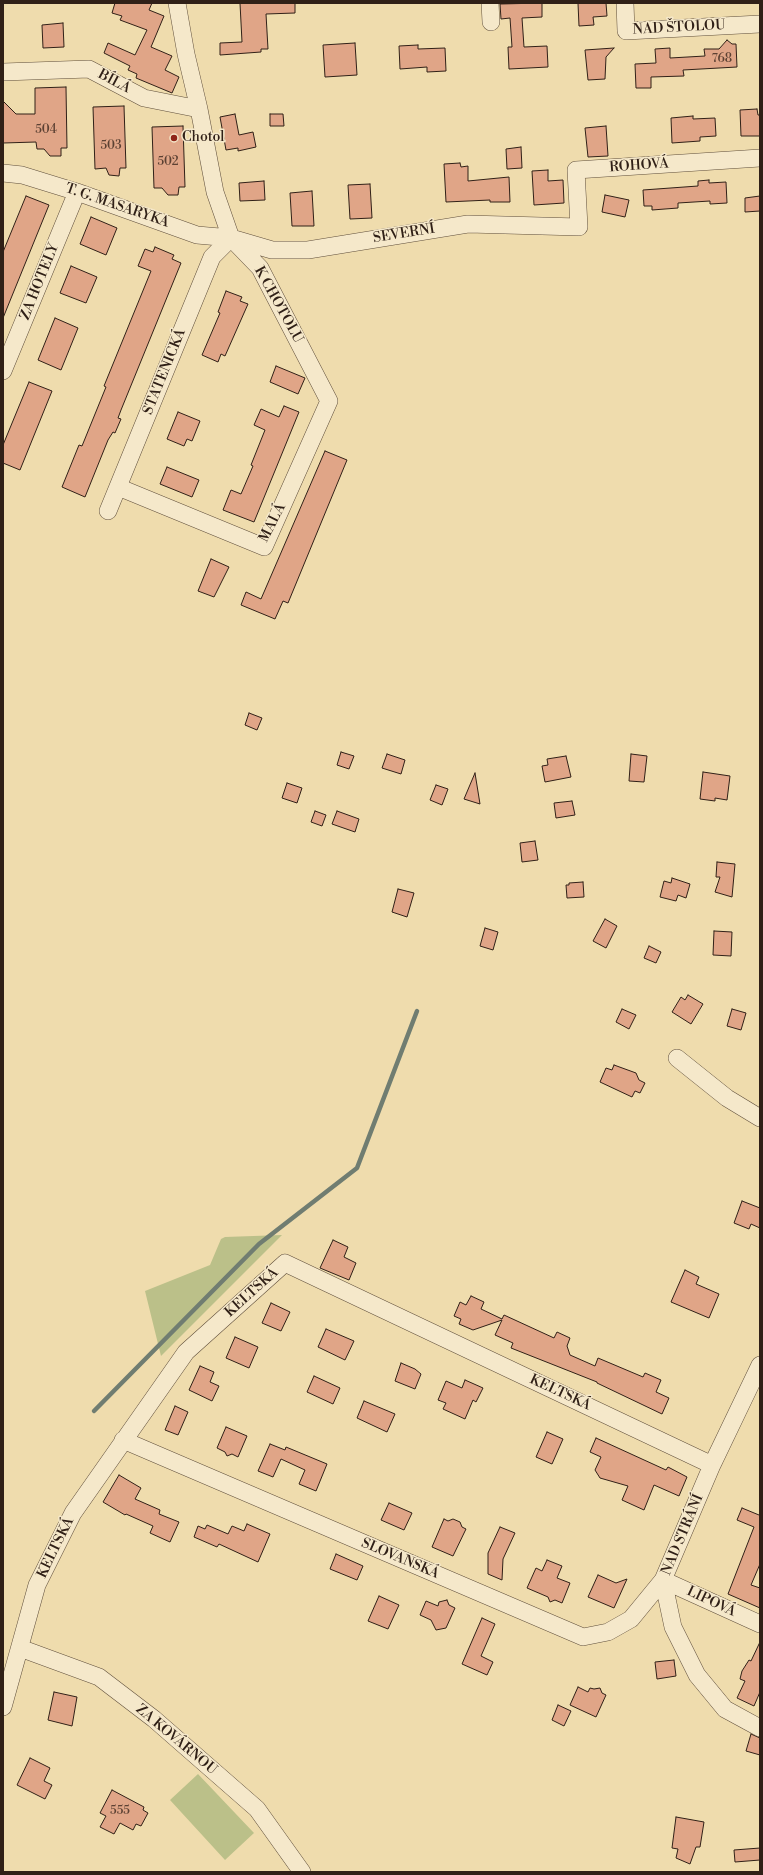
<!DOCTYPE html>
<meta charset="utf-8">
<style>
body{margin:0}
#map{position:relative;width:763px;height:1875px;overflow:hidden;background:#efdcad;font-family:"Libre Bodoni",serif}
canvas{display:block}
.frame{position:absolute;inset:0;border:4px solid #302017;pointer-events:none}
</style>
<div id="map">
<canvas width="763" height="1875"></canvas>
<div class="frame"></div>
</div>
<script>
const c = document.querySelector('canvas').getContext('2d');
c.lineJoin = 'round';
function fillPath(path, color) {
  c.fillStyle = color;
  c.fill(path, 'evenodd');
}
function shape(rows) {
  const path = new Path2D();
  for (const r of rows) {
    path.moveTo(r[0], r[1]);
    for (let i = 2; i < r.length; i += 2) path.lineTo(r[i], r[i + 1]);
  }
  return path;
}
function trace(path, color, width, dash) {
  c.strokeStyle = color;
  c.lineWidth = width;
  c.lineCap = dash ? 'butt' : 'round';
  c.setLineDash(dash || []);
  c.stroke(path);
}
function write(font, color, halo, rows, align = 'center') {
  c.font = font + ' "Libre Bodoni",serif';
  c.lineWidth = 3;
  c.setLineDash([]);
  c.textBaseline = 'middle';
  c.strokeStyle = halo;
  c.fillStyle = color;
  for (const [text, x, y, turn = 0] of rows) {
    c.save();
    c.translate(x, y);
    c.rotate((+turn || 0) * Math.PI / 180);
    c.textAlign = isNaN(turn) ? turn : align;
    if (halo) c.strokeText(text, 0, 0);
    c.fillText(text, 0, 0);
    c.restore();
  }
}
fillPath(shape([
 [282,1235,161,1356,145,1291,210,1265,221,1239,225,1237],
 [198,1774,254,1833,225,1860,170,1800]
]), '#bbc089');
trace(shape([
 [94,1411,259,1244,357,1168,417,1011]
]), '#707d71', 4.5);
const building = shape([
 [115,3,152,3,149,10,164,16,151,47,172,56,165,70,179,77,172,93,136,78,137,74,128,70,130,66,104,53,108,43,135,55,147,30,120,20,122,16,112,13,115,3],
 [240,3,295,3,295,13,266,14,268,49,261,49,261,52,220,55,220,43,242,42,240,3],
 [542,3,542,17,522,18,524,47,547,46,548,67,509,69,508,47,512,47,510,18,501,19,500,4,542,3],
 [578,3,606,3,607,16,593,17,594,25,579,26,578,3],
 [63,23,64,47,43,48,42,25,63,23],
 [727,40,732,44,736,44,737,67,683,70,684,76,651,77,651,88,636,88,635,64,656,63,655,49,670,48,670,58,705,56,704,49,719,49,727,40],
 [355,43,357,75,325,77,323,45,355,43],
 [418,45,418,49,445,48,446,71,427,72,427,67,400,69,399,46,418,45],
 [614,48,606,57,605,79,588,80,585,50,614,48],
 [66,87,67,148,61,148,61,156,50,156,44,149,37,149,36,142,3,143,3,101,16,114,35,114,35,88,66,87],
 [124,106,126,168,120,168,119,176,109,175,106,168,95,169,93,107,124,106],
 [757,109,758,115,760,115,760,136,741,136,740,110,757,109],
 [235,114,239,135,253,132,256,147,238,151,238,148,226,150,220,117,235,114],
 [270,114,283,114,284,126,270,126,270,114],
 [693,116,693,119,715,118,716,136,700,137,700,141,672,143,671,118,693,116],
 [183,126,185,187,179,187,178,195,168,195,162,188,154,188,152,127,183,126],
 [606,126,608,156,588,157,585,128,606,126],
 [521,147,522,168,507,169,506,149,521,147],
 [460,163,461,167,468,166,468,181,509,177,510,202,490,202,490,200,446,202,444,164,460,163],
 [548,170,548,181,563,180,564,203,534,205,532,171,548,170],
 [709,180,709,183,726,182,727,203,710,204,710,201,678,203,678,208,652,210,652,206,644,206,643,190,698,186,698,181,709,180],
 [264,181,265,200,240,201,239,183,264,181],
 [370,184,372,218,350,219,348,185,370,184],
 [312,191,314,226,292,226,290,193,312,191],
 [605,195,629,200,625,217,602,212,605,195],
 [26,196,49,205,3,318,3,252,26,196],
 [760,196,760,211,745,212,745,198,760,196],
 [91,217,117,228,106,255,80,244,91,217],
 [155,247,174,255,172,259,181,263,121,410,118,418,121,419,115,433,113,432,108,440,85,497,62,487,79,445,82,446,106,387,104,386,151,271,138,266,145,249,153,252,155,247],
 [71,266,97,277,86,303,60,293,71,266],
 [226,291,242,297,240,301,248,304,225,356,221,354,218,362,202,355,220,313,218,312,226,291],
 [55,318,78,328,61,370,38,360,55,318],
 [276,366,305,378,298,394,270,382,276,366],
 [29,382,52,391,20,470,3,463,3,445,29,382],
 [284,406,299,412,254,522,223,510,231,490,241,494,253,466,251,465,265,430,254,425,261,409,279,417,284,406],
 [178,412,200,421,192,441,187,439,184,446,167,439,178,412],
 [325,451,347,460,288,603,283,601,275,619,241,605,246,592,261,599,325,451],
 [167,467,199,480,192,497,160,484,167,467],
 [211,559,229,567,214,597,198,591,211,559],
 [249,713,262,718,257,730,245,725,249,713],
 [341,752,354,756,349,769,337,765,341,752],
 [387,754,405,760,401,774,382,768,387,754],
 [631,754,647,756,644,782,629,781,631,754],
 [566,756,571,777,545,782,542,766,548,765,547,759,566,756],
 [703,772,730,776,727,800,715,798,715,801,700,799,703,772],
 [475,773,480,804,464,799,475,773],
 [287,783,302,788,297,803,282,798,287,783],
 [436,785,448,789,442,805,430,800,436,785],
 [572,801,575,815,556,818,554,803,572,801],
 [315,811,326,815,322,826,311,822,315,811],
 [337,811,359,819,355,832,332,824,337,811],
 [535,841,538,860,522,862,520,843,535,841],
 [717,862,735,864,732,897,715,892,720,877,716,877,717,862],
 [672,878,690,884,686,898,678,895,676,901,660,897,664,881,671,883,672,878],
 [583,882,584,897,567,898,566,885,569,885,569,883,583,882],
 [398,889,414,893,407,917,392,912,398,889],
 [605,919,617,926,606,948,593,941,605,919],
 [485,928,498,932,493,950,480,946,485,928],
 [714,931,732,932,731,956,713,955,714,931],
 [649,946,661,952,656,963,644,958,649,946],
 [688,995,703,1004,691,1024,672,1012,681,997,685,1000,688,995],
 [622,1009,636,1015,629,1029,616,1022,622,1009],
 [732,1009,746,1013,741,1030,727,1026,732,1009],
 [614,1065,636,1073,639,1080,645,1083,640,1093,635,1091,632,1097,600,1082,606,1068,612,1070,614,1065],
 [742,1201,760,1208,760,1228,751,1224,749,1229,734,1223,742,1201],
 [333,1240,348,1247,344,1257,356,1263,349,1280,320,1268,333,1240],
 [685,1270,699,1277,696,1284,719,1294,709,1318,671,1302,685,1270],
 [471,1296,484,1302,481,1309,502,1319,504,1315,554,1338,557,1332,570,1338,567,1346,570,1355,595,1366,598,1358,643,1377,645,1373,661,1380,656,1392,669,1398,662,1414,597,1383,597,1382,511,1348,513,1343,495,1335,502,1320,473,1330,459,1324,461,1319,454,1316,460,1302,466,1305,471,1296],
 [271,1303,290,1312,281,1331,262,1323,271,1303],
 [326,1329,354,1341,345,1360,318,1347,326,1329],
 [235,1337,258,1347,249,1368,226,1358,235,1337],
 [401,1363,415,1369,421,1374,415,1389,395,1381,401,1363],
 [200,1366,214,1372,210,1382,219,1386,212,1401,189,1390,200,1366],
 [314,1376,340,1388,333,1404,307,1392,314,1376],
 [465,1380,483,1388,476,1402,473,1400,465,1419,443,1409,446,1403,438,1400,446,1381,462,1388,465,1380],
 [364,1401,395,1414,387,1432,357,1418,364,1401],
 [175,1406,188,1412,178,1435,165,1430,175,1406],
 [226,1427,247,1436,238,1457,232,1454,227,1456,225,1452,217,1448,226,1427],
 [547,1432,563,1439,552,1464,536,1457,547,1432],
 [596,1438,666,1470,668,1467,687,1477,679,1496,654,1485,644,1510,622,1500,628,1486,600,1478,595,1470,601,1457,590,1452,596,1438],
 [270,1444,285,1450,286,1447,327,1464,316,1491,299,1484,305,1470,281,1459,273,1477,258,1471,270,1444],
 [119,1475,141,1488,135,1499,160,1510,159,1514,179,1522,170,1542,150,1533,153,1526,126,1514,125,1515,103,1502,119,1475],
 [389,1503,412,1513,404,1530,381,1520,389,1503],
 [742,1508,759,1515,760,1514,760,1564,751,1585,760,1588,760,1608,728,1594,754,1527,737,1520,742,1508],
 [444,1519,448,1521,453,1519,460,1522,462,1527,466,1529,453,1556,432,1547,444,1519],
 [247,1524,270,1534,258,1562,219,1544,217,1547,194,1537,198,1526,205,1529,207,1525,228,1534,232,1526,244,1531,247,1524],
 [500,1527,515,1533,503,1559,502,1580,488,1574,488,1553,500,1527],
 [336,1554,363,1566,357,1580,330,1569,336,1554],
 [547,1560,562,1566,557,1578,570,1583,562,1603,555,1600,550,1602,548,1597,527,1588,536,1568,542,1571,547,1560],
 [598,1575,616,1583,627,1579,614,1608,588,1597,598,1575],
 [379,1596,399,1605,388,1629,368,1621,379,1596],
 [447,1600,449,1605,455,1608,446,1628,436,1630,431,1620,420,1615,426,1601,438,1606,439,1602,447,1600],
 [482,1618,495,1624,481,1656,493,1662,487,1675,462,1664,482,1618],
 [760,1642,760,1692,754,1706,737,1698,745,1681,740,1679,742,1671,749,1660,751,1661,760,1642],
 [674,1660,676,1676,657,1679,655,1662,674,1660],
 [578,1687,588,1692,590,1688,594,1689,600,1688,602,1693,606,1695,596,1717,570,1705,578,1687],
 [54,1692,77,1697,72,1726,48,1720,54,1692],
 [558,1705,571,1711,564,1726,552,1720,558,1705],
 [751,1734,760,1738,760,1755,746,1751,751,1734],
 [30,1758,50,1768,44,1781,52,1785,45,1799,17,1785,30,1758],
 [112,1790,144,1807,143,1810,148,1813,141,1826,136,1824,133,1830,120,1823,114,1834,100,1827,106,1816,100,1813,112,1790],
 [676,1817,704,1822,700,1847,696,1847,690,1864,676,1858,678,1849,672,1848,676,1817],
 [760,1848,760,1860,735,1862,734,1850,760,1848]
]);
fillPath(building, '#e0a587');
trace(building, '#302017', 1);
const minor = shape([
 [490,3,491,22],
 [625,3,626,31,760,24],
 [3,72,89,69,144,98,199,109],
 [3,173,22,175,77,192,197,235,231,238,272,250,308,250,468,224,579,227,576,170,760,158],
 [3,371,77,192],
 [118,487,264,547,329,401,260,268,231,238,215,192,199,109,186,54,177,3],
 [108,511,212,257,231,238],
 [677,1058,727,1098,760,1118],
 [760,1365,712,1465,663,1580,673,1627,697,1675,725,1709,760,1728],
 [123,1440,583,1637,608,1632,631,1619,663,1580,760,1624],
 [20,1648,99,1677,154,1719,257,1809,302,1872],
 [3,1707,37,1585,73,1513,186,1352,285,1263,712,1465]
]);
trace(minor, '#604f3c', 18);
trace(minor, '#f5e8ca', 17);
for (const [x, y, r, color] of [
 [174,138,4,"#8f2418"]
]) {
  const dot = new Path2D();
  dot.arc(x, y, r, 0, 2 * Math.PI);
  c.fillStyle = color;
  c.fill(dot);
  trace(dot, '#f5e8ca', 1.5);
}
write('12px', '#5c4133', null, [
 ["768",722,59],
 ["504",46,130],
 ["503",111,146],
 ["502",168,162],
 ["555",120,1811]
]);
write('14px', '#302017', '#f5e8ca', [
 ["NAD ŠTOLOU",679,28,-3],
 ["BÍLÁ",114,82,28],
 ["ROHOVÁ",639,166,-4],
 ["T. G. MASARYKA",117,206,19],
 ["SEVERNÍ",404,234,-9],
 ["ZA HOTELY",40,282,-68],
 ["K CHOTOLU",278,305,61],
 ["STATENICKÁ",165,372,-68],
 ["MALÁ",273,523,-63],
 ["KELTSKÁ",252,1293,-42],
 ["KELTSKÁ",560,1393,25],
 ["NAD STRÁNÍ",683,1535,-67],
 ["KELTSKÁ",56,1548,-64],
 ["SLOVANSKÁ",400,1559,23],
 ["LIPOVÁ",711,1602,25],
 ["ZA KOVÁRNOU",176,1740,40]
]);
write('14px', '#302017', '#f5e8ca', [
 ["Chotol",182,138]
], 'left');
</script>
